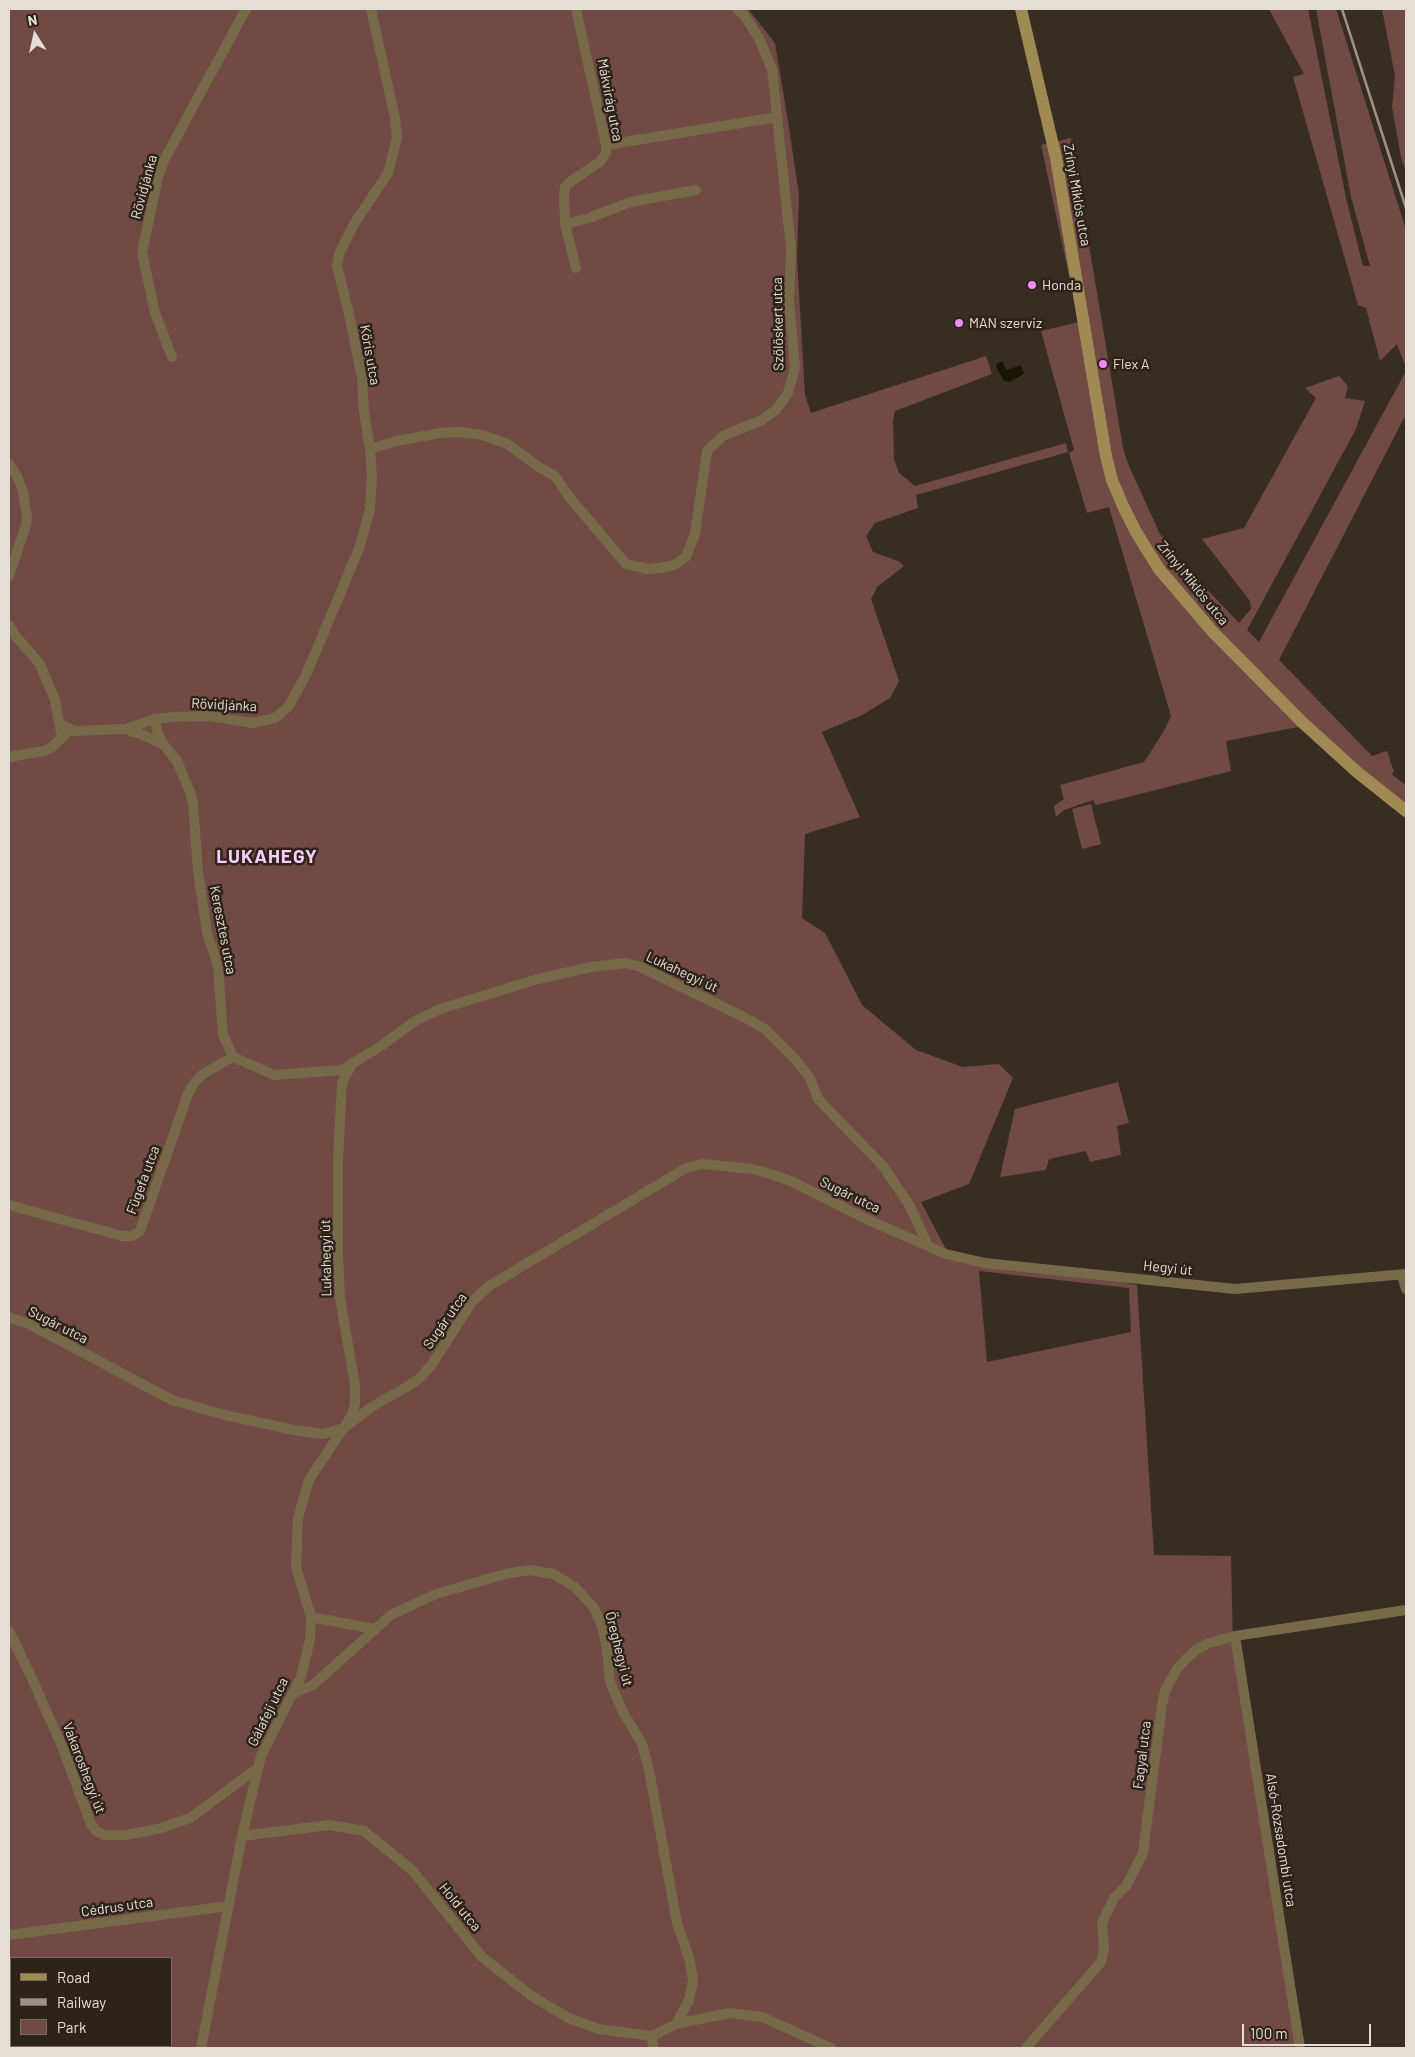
<!DOCTYPE html>
<meta charset="utf-8">
<style>
body{margin:0}
#map{position:relative;width:1415px;height:2057px;overflow:hidden;background:#382d23;font-family:Barlow,sans-serif}
canvas{display:block}
.frame{position:absolute;inset:0;border:10px solid #e5ded7;pointer-events:none}
.legend{position:absolute;left:10px;top:1957px;width:162px;height:90px;box-sizing:border-box;background:#2d2319;border:1px solid #776e65;margin:0;padding:6px 9px;list-style:none;font-size:15px;color:#e5ded7}
.legend li{display:flex;align-items:center;gap:10px;height:25px}
.legend b{width:25px;border:1px solid #776e65}
.north{position:absolute;left:10px;top:10px;width:50px;height:50px;-webkit-text-stroke:4px #2d2319;paint-order:stroke;rotate:350deg;font-size:14px;font-weight:700;line-height:20px;text-align:center;color:#e5ded7}
.north::after{content:'';display:block;margin:auto;width:18px;height:22px;background:#e5ded7;clip-path:polygon(50% 0,100% 100%,50% 72%,0 100%)}
.scale{position:absolute;left:1242px;top:2024px;width:129px;height:22px;box-sizing:border-box;border:2px solid #e5ded7;border-top:0;padding-left:6px;font-size:15px;line-height:18px;white-space:nowrap;color:#e5ded7;-webkit-text-stroke:4px #2d2319;paint-order:stroke}
</style>
<div id="map">
<canvas width="1415" height="2057"></canvas>
<div class="frame"></div>
<ul class="legend">
<li><b style="height:6px;background:#a08a53"></b>Road</li>
<li><b style="height:6px;background:#9b928a"></b>Railway</li>
<li><b style="height:14px;background:#714a46"></b>Park</li>
</ul>
<div class="north">N</div>
<div class="scale">100 m</div>
</div>
<script>
const c = document.querySelector('canvas').getContext('2d');
c.lineJoin = 'round';
function fillPath(path, color) {
  c.fillStyle = color;
  c.fill(path, 'evenodd');
}
function shape(rows) {
  const path = new Path2D();
  for (const r of rows) {
    path.moveTo(r[0], r[1]);
    for (let i = 2; i < r.length; i += 2) path.lineTo(r[i], r[i + 1]);
  }
  return path;
}
function trace(path, color, width, dash) {
  c.strokeStyle = color;
  c.lineWidth = width;
  c.lineCap = dash ? 'butt' : 'round';
  c.setLineDash(dash || []);
  c.stroke(path);
}
function write(font, color, halo, rows, align = 'center') {
  c.font = font + ' Barlow,sans-serif';
  c.lineWidth = 5;
  c.setLineDash([]);
  c.textBaseline = 'middle';
  c.strokeStyle = halo;
  c.fillStyle = color;
  for (const [text, x, y, turn = 0] of rows) {
    c.save();
    c.translate(x, y);
    c.rotate((+turn || 0) * Math.PI / 180);
    c.textAlign = isNaN(turn) ? turn : align;
    if (halo) c.strokeText(text, 0, 0);
    c.fillText(text, 0, 0);
    c.restore();
  }
}
fillPath(shape([
 [9,9,748,9,775,43,788,121,799,195,797,259,805,395,811,413,986,356,992,374,895,411,893,421,894,459,899,473,915,486,1066,443,1068,452,916,495,918,508,875,523,866,536,873,552,898,561,904,566,877,587,871,599,899,681,890,698,862,715,822,732,860,817,805,834,802,918,825,933,862,1005,916,1050,963,1067,999,1064,1013,1078,969,1184,921,1202,947,1251,1137,1285,1154,1555,1231,1556,1233,1648,1298,2048,9,2048],
 [979,1271,1129,1288,1131,1332,987,1362],
 [11,1958,171,1958,171,2046,11,2046],
 [1269,9,1308,9,1346,198,1363,266,1370,266,1351,197,1316,9,1336,9,1406,230,1406,368,1397,344,1380,361,1366,308,1358,305,1293,77,1304,74],
 [1382,9,1406,9,1406,172,1401,157,1392,107,1395,76],
 [1071,138,1123,448,1129,466,1160,534,1168,545,1181,562,1239,623,1251,609,1250,601,1202,539,1244,528,1316,398,1305,388,1339,376,1348,386,1345,398,1365,401,1356,429,1247,630,1259,642,1406,371,1406,422,1404,418,1279,660,1372,756,1387,751,1394,772,1391,774,1406,785,1406,813,1303,726,1226,741,1231,771,1096,805,1093,800,1064,810,1056,817,1054,806,1064,799,1060,785,1144,762,1164,731,1171,716,1109,507,1087,513,1069,453,1074,450,1041,331,1079,322,1041,145],
 [1091,804,1101,844,1082,849,1072,809],
 [1118,1082,1129,1123,1117,1126,1121,1155,1090,1162,1086,1151,1049,1159,1046,1170,1000,1177,1015,1109]
]), '#714a46');
fillPath(shape([
 [1002,361,1007,370,1021,365,1024,374,1009,382,1003,380,996,366,998,363]
]), '#181700');
trace(shape([
 [606,145,778,117],
 [565,224,589,218,630,202,696,190],
 [576,268,565,224,564,195,565,187,570,182,601,161,606,153,606,145,576,9],
 [172,357,155,313,142,253,158,177,164,160,246,9],
 [370,449,396,441,441,433,459,432,483,435,507,444,542,469,555,476,570,498,626,564,648,569,660,568,674,565,686,557,695,534,707,451,723,436,762,420,776,410,788,393,795,368,789,299,791,248,772,69,759,38,743,14,737,9],
 [9,464,17,476,23,492,27,517,26,525,9,576],
 [9,625,14,634,40,664,55,700,62,738],
 [60,724,75,731,125,729,143,735,164,745,177,761,190,792,193,803,198,871,207,933,218,966,223,1035,233,1057,274,1075,342,1070,381,1046,415,1021,440,1009,538,979,591,967,626,963,638,966,744,1017,765,1029,796,1060,810,1078,818,1099,883,1166,910,1206,928,1246],
 [126,729,155,719],
 [164,745,157,731,155,719,174,717,209,716,253,723,275,718,288,707,306,675,360,546,370,509,372,477,370,449,364,411,362,378,349,314,337,266,339,254,354,224,388,173,397,138,395,118,371,9],
 [9,757,44,751,52,747,66,734],
 [9,1205,122,1236,132,1236,140,1231,188,1094,195,1082,203,1074,233,1057],
 [1402,1275,1406,1289],
 [9,1317,29,1324,172,1400,225,1415,294,1430,323,1434,344,1428,373,1406,405,1388,420,1378,432,1364,472,1302,489,1286,686,1168,703,1164,752,1169,771,1174,793,1182,864,1218,946,1254,985,1263,1235,1289,1406,1274],
 [311,1617,374,1629],
 [9,1631,34,1683,64,1751,91,1824,96,1831,104,1835,126,1835,158,1829,190,1818,259,1767],
 [1235,1636,1300,2048],
 [242,1836,329,1825,364,1831,412,1870,482,1957,533,1997,569,2018,599,2029,652,2036,676,2024,689,2000,693,1981,690,1961,677,1923,649,1770,642,1744,623,1712,610,1682,607,1649,602,1626,594,1608,575,1587,553,1574,530,1570,505,1574,436,1594,391,1615,313,1685,292,1694],
 [9,1935,229,1906],
 [676,2024,729,2013,762,2017,831,2048],
 [652,2036,653,2048],
 [201,2048,242,1836,261,1756,301,1677,310,1639,311,1617,296,1567,298,1518,309,1480,352,1415,355,1404,355,1385,340,1298,338,1255,338,1160,342,1083,351,1066],
 [1026,2048,1101,1962,1104,1948,1102,1923,1114,1898,1126,1886,1143,1853,1162,1705,1165,1691,1177,1669,1186,1659,1196,1650,1209,1643,1235,1636,1406,1610]
]), '#776a48', 10);
trace(shape([
 [1021,9,1056,158,1106,456,1112,480,1123,506,1136,532,1159,569,1213,632,1302,722,1357,772,1406,811]
]), '#a08a53', 12);
trace(shape([
 [1342,9,1406,208]
]), '#9b928a', 2.5);
for (const [x, y, r, color] of [
 [1032,285,5,"#ee8bf8"],
 [959,323,5,"#ee8bf8"],
 [1103,364,5,"#ee8bf8"]
]) {
  const dot = new Path2D();
  dot.arc(x, y, r, 0, 2 * Math.PI);
  c.fillStyle = color;
  c.fill(dot);
  trace(dot, '#2d2319', 2);
}
write('14px', '#e5ded7', '#2d2319', [
 ["Mákvirág utca",610,100,79],
 ["Rövidjánka",144,187,-75],
 ["Zrínyi Miklós utca",1077,195,80],
 ["Szőlőskert utca",778,324,-91],
 ["Kőris utca",370,355,80],
 ["Zrínyi Miklós utca",1193,583,51],
 ["Rövidjánka",224,705,3],
 ["Keresztes utca",223,930,79],
 ["Lukahegyi út",682,972,25],
 ["Fügefa utca",143,1180,-70],
 ["Sugár utca",850,1195,26],
 ["Lukahegyi út",326,1258,-91],
 ["Hegyi út",1168,1268,6],
 ["Sugár utca",445,1321,-55],
 ["Sugár utca",58,1325,27],
 ["Öreghegyi út",619,1649,76],
 ["Gálafeji utca",268,1712,-64],
 ["Fagyal utca",1142,1755,-83],
 ["Vakaroshegyi út",84,1768,69],
 ["Alsó-Rózsadombi utca",1281,1840,81],
 ["Cédrus utca",117,1907,-8],
 ["Hold utca",460,1907,51]
]);
write('14px', '#e5ded7', '#2d2319', [
 ["Honda",1042,285],
 ["MAN szerviz",969,323],
 ["Flex A",1113,364]
], 'left');
c.letterSpacing = '1px';
write('bold 19px', '#facdfd', '#2d2319', [
 ["LUKAHEGY",267,857]
]);
c.letterSpacing = '0px';
</script>
